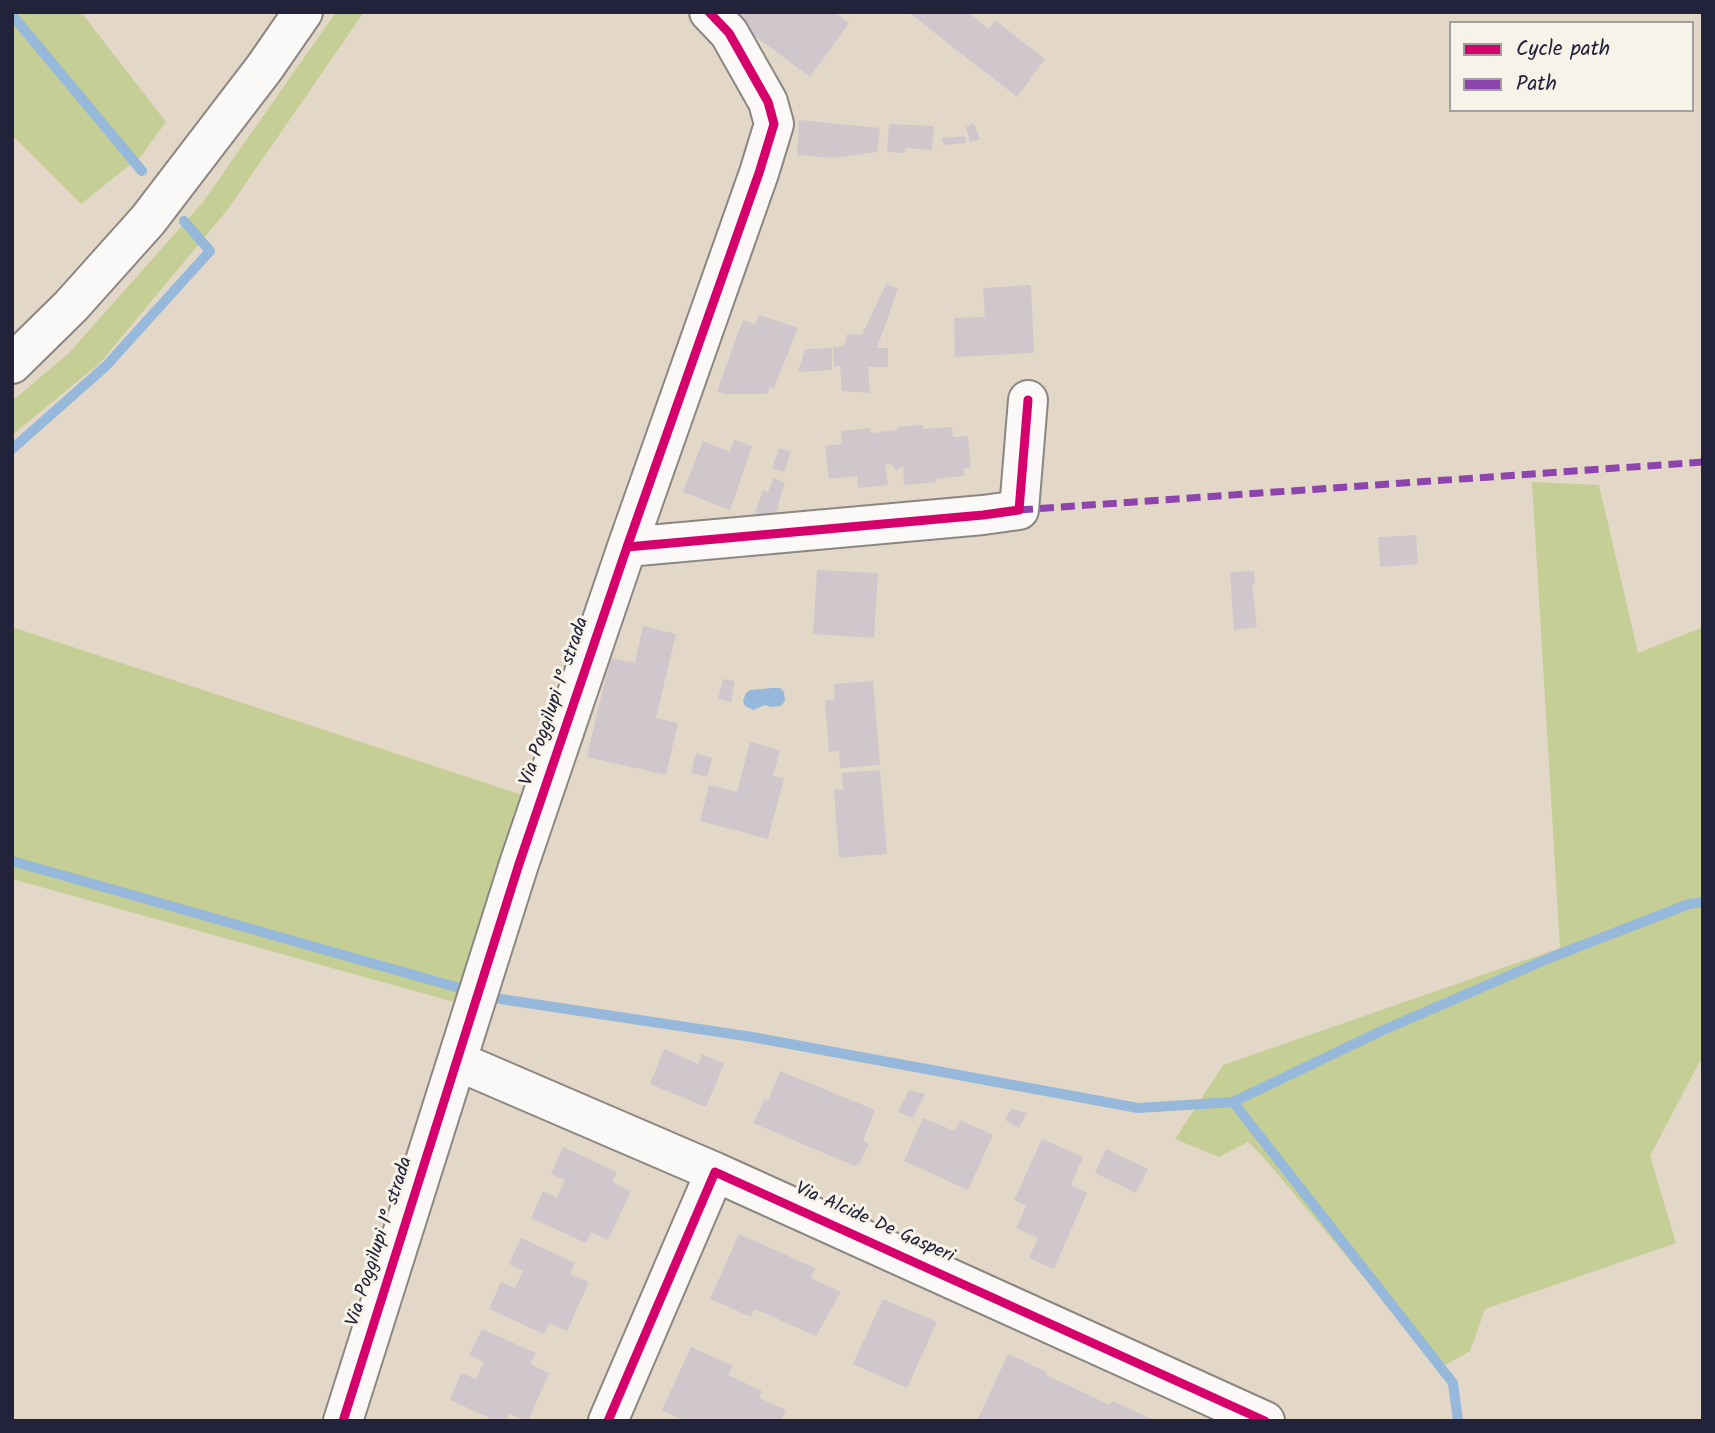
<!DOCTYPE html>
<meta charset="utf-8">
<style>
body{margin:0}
#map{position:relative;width:1715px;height:1433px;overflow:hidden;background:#e3d8c7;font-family:Kalam,sans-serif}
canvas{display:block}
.frame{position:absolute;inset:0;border:14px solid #22223b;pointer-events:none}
.legend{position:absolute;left:1449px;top:21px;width:245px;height:91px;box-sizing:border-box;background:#f7f3e8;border:2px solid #a29fa3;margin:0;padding:9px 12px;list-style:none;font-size:21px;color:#22223b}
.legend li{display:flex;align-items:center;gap:14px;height:35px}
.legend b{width:35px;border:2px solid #a29fa3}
</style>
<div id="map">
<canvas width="1715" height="1433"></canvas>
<div class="frame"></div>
<ul class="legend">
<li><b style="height:9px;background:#d6006c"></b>Cycle path</li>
<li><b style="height:9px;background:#8e44ad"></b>Path</li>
</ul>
</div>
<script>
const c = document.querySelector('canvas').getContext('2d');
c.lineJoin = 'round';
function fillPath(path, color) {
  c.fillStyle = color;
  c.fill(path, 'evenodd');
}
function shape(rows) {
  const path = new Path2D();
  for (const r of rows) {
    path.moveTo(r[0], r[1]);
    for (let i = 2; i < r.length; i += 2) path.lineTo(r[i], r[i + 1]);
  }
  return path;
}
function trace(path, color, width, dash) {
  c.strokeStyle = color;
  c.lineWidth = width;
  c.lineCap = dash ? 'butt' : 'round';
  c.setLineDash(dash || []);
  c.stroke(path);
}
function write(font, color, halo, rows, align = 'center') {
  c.font = font + ' Kalam,sans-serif';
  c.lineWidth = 6;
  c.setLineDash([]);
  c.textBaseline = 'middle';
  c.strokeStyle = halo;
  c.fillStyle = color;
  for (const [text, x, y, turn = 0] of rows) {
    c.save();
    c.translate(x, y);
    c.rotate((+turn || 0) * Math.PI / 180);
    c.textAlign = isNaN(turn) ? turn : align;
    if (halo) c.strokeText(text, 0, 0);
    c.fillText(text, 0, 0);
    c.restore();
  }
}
fillPath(shape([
 [12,12,81,12,166,122,141,156,81,204,12,135],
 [336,12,364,12,228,209,100,363,12,435,12,401,68,354,203,202],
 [1532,482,1599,485,1638,653,1703,627,1703,1062,1700,1061,1650,1156,1676,1243,1485,1309,1470,1351,1440,1368,1264,1158,1248,1142,1219,1157,1175,1139,1223,1065,1560,948],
 [12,627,534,799,465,1005,12,879]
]), '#c5ce94');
fillPath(shape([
 [773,688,780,688,784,692,785,701,781,706,771,707,765,705,753,710,745,706,743,701,746,693,750,690]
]), '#95b8db');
trace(shape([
 [12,15,142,171],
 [12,449,106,366,210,251,184,221],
 [12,861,470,991],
 [484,995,494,998,752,1037,1138,1108,1233,1102,1379,1032,1552,957,1689,904,1703,902],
 [1233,1102,1453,1383,1458,1421]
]), '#95b8db', 10);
fillPath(shape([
 [732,12,834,12,849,23,810,77,729,17],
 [908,12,968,12,989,29,995,20,1045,59,1017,97],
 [799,120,880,128,877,152,833,158,797,155],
 [974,123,980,140,970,142,966,127],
 [889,124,934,126,932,150,905,148,905,153,887,152],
 [965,136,966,143,943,145,942,138],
 [886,284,898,289,877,348,888,348,888,367,868,367,870,393,842,391,840,366,834,367,833,347,844,346,847,334,862,335],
 [1031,285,1034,353,955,357,954,318,985,317,983,288],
 [759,315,798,328,774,388,770,387,767,394,725,394,717,391,743,320,755,324],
 [832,348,832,370,798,372,805,349],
 [923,425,923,429,952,427,953,437,968,436,971,467,964,468,964,476,936,479,936,482,904,485,903,466,896,471,891,464,885,465,888,485,858,488,857,476,829,479,825,446,842,444,841,431,870,428,871,433,898,430,898,427],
 [734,440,752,446,730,510,683,492,703,441,730,452],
 [779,448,791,452,784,472,772,468],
 [773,478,785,482,774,519,755,513,763,490,768,492],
 [1416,535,1418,564,1380,567,1378,537],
 [817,570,878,573,874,638,813,634],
 [1254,571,1255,584,1252,584,1257,627,1234,630,1230,572],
 [643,626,676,634,656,718,678,723,666,775,587,757,610,658,635,663],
 [723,679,735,681,731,702,718,699],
 [873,681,880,765,840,768,839,751,829,752,825,700,835,699,834,684],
 [750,742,780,750,773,776,784,778,768,839,700,821,709,785,737,792],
 [696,753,712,758,707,777,691,773],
 [880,770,887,854,839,858,834,790,843,789,842,773],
 [664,1049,698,1064,702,1054,724,1064,706,1107,650,1084],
 [780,1071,875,1110,863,1141,869,1144,859,1164,855,1166,753,1123,765,1099,768,1101],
 [909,1090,925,1094,913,1118,898,1112],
 [1011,1109,1027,1113,1019,1128,1005,1120],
 [923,1118,955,1131,960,1120,993,1135,968,1190,904,1161],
 [1042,1139,1083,1157,1071,1185,1087,1193,1054,1269,1029,1258,1038,1238,1016,1228,1026,1206,1014,1200],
 [563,1147,617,1172,612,1182,631,1191,608,1240,591,1232,586,1243,531,1218,543,1191,557,1198,565,1180,551,1174],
 [1106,1149,1148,1169,1136,1193,1095,1173],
 [739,1234,815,1268,811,1278,841,1292,816,1336,755,1309,751,1317,710,1299],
 [521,1238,575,1263,570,1274,589,1282,567,1331,549,1323,544,1334,489,1309,501,1282,515,1288,523,1271,509,1264],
 [883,1299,937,1322,907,1388,853,1364],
 [482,1329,536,1353,530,1364,549,1373,528,1421,509,1414,506,1421,496,1421,450,1400,461,1373,476,1379,484,1362,469,1355],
 [691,1347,733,1366,728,1375,762,1391,759,1398,786,1410,781,1421,684,1421,662,1410],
 [1008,1354,1047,1372,1046,1375,1110,1405,1112,1401,1156,1421,982,1421,978,1419]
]), '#cfc7cc');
const street = shape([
 [627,547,983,515,1019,510,1028,400],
 [457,1061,715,1172],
 [343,1421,519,864,627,547,759,173,774,124,768,102,729,33,709,12],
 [608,1421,715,1172,1265,1421]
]);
const primary = shape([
 [12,364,71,306,148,220,265,67,303,12]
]);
trace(street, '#8c8682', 42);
trace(primary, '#8c8682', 42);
trace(street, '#fbf9f7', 38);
trace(primary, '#fbf9f7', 38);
trace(shape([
 [1019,510,1703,462]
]), '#8e44ad', 7, [14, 7]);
trace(shape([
 [627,547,983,515,1019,510,1028,400],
 [343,1421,519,864,627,547,759,173,774,124,768,102,729,33,709,12],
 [608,1421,715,1172,1265,1421]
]), '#d6006c', 9);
write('19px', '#22223b', '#f7f3e8', [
 ["Via Poggilupi 1° strada",556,702,-71],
 ["Via Alcide De Gasperi",874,1224,24],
 ["Via Poggilupi 1° strada",381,1242,-72]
]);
</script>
